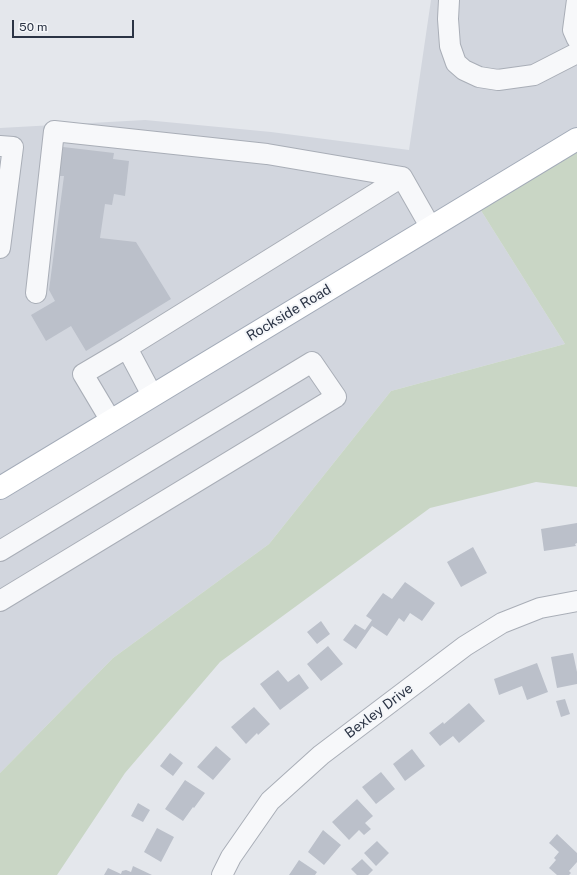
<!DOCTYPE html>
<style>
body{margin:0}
#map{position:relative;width:577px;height:875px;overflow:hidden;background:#e4e7ec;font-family:"Public Sans",sans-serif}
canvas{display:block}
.scale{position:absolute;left:12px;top:20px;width:122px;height:18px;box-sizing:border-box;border:2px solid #2b3445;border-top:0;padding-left:5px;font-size:12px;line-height:14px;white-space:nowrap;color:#2b3445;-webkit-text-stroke:3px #f4f6f9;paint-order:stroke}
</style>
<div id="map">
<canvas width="577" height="875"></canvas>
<div class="scale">50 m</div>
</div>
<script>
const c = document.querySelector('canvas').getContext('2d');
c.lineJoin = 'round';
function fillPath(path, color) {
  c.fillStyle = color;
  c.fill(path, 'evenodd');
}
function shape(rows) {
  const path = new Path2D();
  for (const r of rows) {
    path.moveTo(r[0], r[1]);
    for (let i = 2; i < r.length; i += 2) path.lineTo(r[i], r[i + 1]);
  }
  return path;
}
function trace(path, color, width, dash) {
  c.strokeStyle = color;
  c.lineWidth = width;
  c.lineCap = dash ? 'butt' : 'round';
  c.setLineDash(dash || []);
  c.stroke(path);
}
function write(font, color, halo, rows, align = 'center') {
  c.font = font + ' "Public Sans",sans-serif';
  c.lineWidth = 4;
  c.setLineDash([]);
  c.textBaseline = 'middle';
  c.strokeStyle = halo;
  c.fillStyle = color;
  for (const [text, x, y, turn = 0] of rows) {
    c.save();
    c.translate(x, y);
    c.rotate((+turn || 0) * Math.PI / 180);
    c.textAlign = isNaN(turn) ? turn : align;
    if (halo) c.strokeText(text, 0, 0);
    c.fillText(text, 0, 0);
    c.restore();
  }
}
fillPath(shape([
 [431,0,577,0,577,139,475,201,565,344,391,391,269,544,113,658,0,773,0,128,145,120,271,132,409,150]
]), '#d2d6de');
fillPath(shape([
 [577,139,577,487,536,482,430,508,220,662,125,773,57,875,0,875,0,773,113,658,269,544,391,391,565,344,475,201]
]), '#c9d6c5');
fillPath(shape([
 [63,147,114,153,113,159,129,161,125,196,114,194,112,205,105,204,100,238,136,242,171,299,86,351,71,326,46,341,31,315,55,301,49,290,64,176,59,176],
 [577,523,577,543,575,544,576,546,544,551,541,529],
 [473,547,487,573,461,587,447,562],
 [405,582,435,603,422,621,410,613,404,622,399,618,387,636,372,626,356,649,343,640,355,624,365,630,372,620,366,616,383,593,392,599],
 [321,621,330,634,317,644,307,632],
 [328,646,343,664,321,681,307,664],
 [573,653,577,672,577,684,557,688,551,657],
 [537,663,548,692,527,700,522,686,499,695,494,679],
 [278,670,288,682,299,674,309,688,280,710,260,684],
 [565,699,570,714,561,717,556,701],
 [469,703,485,721,459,743,453,736,440,746,429,733,443,722,444,724],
 [254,707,270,724,258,735,257,733,246,744,231,727],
 [216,746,231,759,213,780,197,767],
 [412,749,425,766,405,781,393,764],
 [170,753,183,763,173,776,160,766],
 [381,772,395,789,376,804,362,787],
 [185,780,205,793,194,808,193,807,183,821,165,809],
 [357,799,373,816,365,823,371,829,364,835,359,830,349,840,332,822],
 [138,803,150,810,143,822,131,816],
 [157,828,174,837,161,862,144,852],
 [323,830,341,845,324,865,308,852],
 [557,834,577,853,577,862,569,871,571,873,569,875,557,875,549,868,556,860,554,858,559,852,549,843],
 [377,841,389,853,376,866,364,853],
 [362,859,373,870,368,875,357,875,351,869],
 [299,860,317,872,315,875,289,875],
 [133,866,152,875,104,875,108,868,121,874,122,871,126,870,131,872]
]), '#bbc0ca');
const minor = shape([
 [449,0,448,19,450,46,456,63,464,70,479,77,498,80,534,75,577,53],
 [577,0,573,30,577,39],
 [0,146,13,147,0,248],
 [36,293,54,131,267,154,402,177,431,228],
 [127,348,152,395],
 [111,421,83,374,127,348,402,177],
 [0,551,312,362,336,397,0,601],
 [222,875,231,857,270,801,321,755,465,646,502,623,540,608,577,601]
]);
const major = shape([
 [0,488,577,139]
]);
trace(minor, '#a9aeb7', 22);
trace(major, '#a3abb8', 24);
trace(minor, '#f7f8fa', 20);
trace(major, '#fff', 22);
write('14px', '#2b3445', '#f4f6f9', [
 ["Rockside Road",289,313,-31],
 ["Bexley Drive",379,711,-37]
]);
</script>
